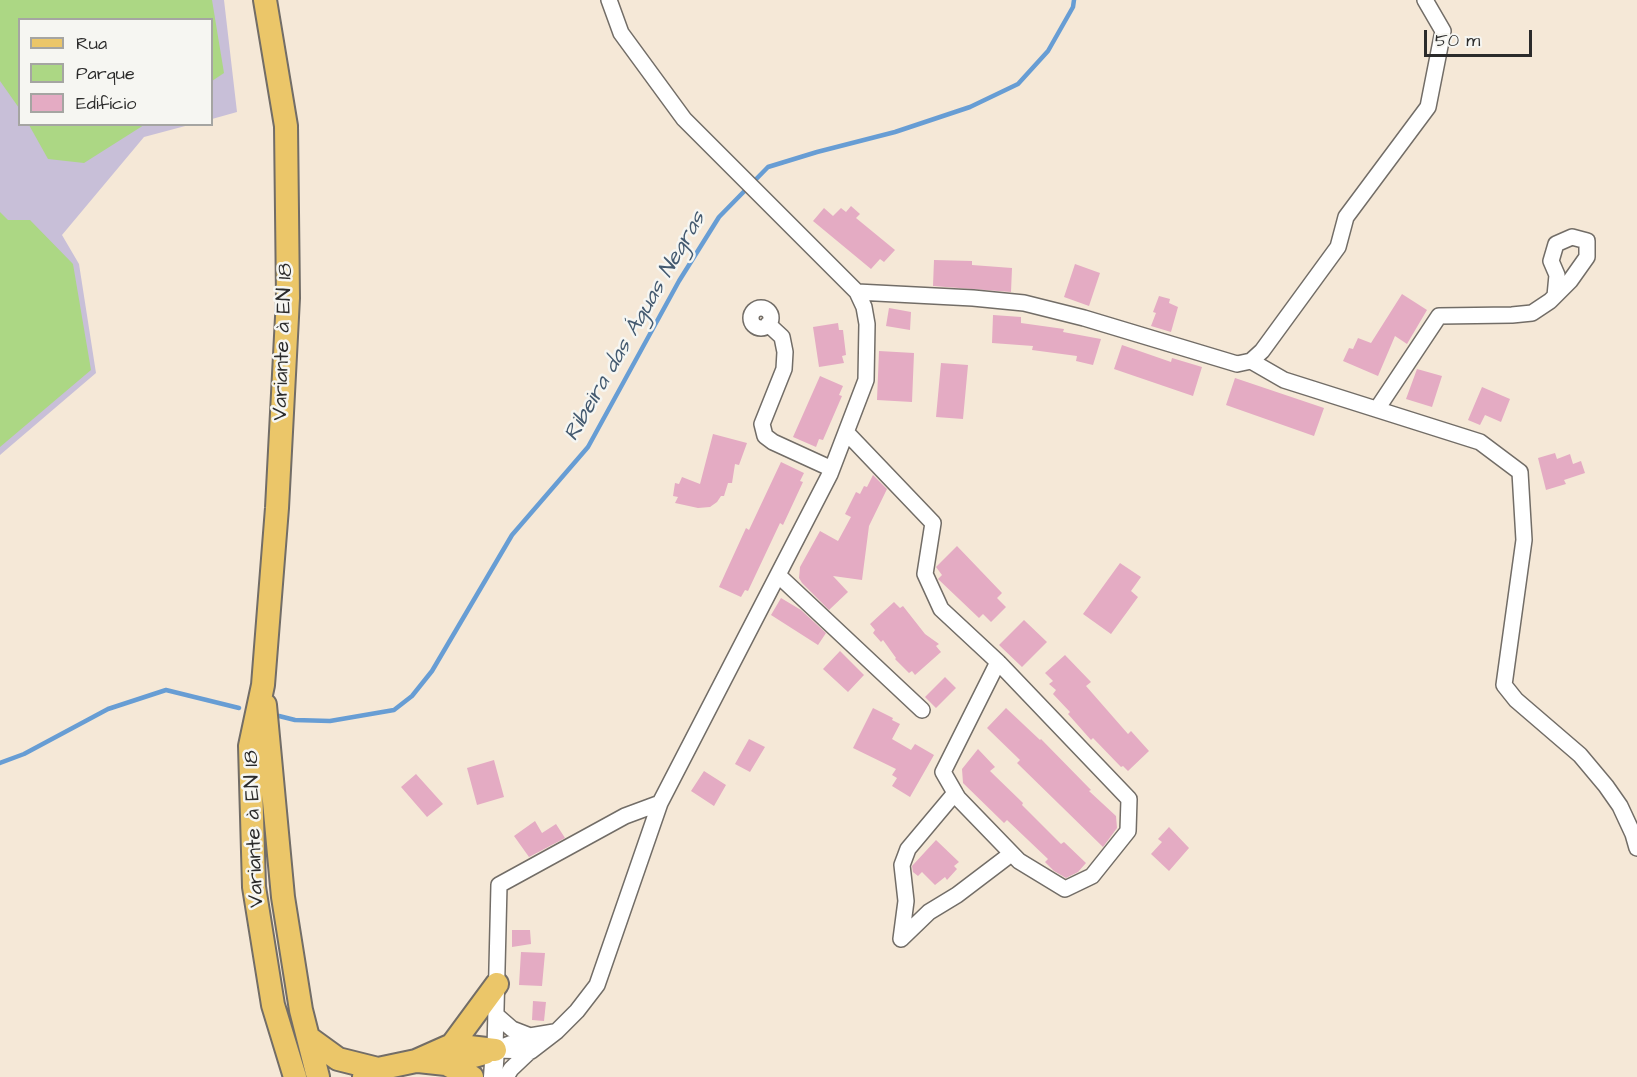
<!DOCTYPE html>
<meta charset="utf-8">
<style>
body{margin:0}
#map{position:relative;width:1637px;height:1077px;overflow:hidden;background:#f5e8d7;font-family:"Architects Daughter",sans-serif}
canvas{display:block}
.legend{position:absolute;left:18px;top:18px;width:195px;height:108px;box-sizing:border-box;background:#f6f6f2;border:2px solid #a5a5a2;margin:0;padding:8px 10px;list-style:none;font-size:18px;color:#2b2b2b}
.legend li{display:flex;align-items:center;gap:12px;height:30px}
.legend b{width:30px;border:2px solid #a5a5a2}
.scale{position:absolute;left:1424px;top:30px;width:108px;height:27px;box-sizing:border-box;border:3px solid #2b2b2b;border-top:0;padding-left:8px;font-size:18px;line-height:21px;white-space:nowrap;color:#2b2b2b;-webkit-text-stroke:4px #f6f6f2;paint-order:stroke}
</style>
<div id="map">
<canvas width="1637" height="1077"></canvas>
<ul class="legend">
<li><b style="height:8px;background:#ebc669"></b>Rua</li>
<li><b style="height:16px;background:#acd784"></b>Parque</li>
<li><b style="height:16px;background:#e4abc3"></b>Edifício</li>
</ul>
<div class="scale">50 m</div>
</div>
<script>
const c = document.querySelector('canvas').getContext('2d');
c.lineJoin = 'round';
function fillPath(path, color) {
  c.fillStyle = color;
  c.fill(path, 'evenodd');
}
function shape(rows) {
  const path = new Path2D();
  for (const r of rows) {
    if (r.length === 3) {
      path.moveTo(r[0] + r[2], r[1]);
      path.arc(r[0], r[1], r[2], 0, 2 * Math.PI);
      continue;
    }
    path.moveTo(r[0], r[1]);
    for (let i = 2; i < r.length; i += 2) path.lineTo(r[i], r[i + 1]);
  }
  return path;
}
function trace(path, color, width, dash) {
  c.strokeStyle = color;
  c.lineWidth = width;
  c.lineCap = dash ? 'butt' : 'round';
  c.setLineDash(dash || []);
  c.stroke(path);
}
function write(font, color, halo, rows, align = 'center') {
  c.font = font + ' "Architects Daughter",sans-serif';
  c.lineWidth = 5;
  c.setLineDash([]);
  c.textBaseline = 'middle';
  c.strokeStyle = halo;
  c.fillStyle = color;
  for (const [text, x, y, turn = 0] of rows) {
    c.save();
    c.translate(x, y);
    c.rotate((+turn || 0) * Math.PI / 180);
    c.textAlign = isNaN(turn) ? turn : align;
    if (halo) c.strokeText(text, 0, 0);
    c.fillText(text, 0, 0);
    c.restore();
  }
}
fillPath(shape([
 [0,0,224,0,237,112,212,119,212,20,20,20,20,124,189,125,144,137,62,235,79,264,96,373,0,455]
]), '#c8bfd8');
fillPath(shape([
 [0,0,212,0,224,73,212,81,212,20,20,20,19,108,0,81],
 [29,125,144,125,84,163,48,159],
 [0,212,8,220,30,220,73,264,91,370,0,447]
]), '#acd784');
trace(shape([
 [279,716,295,720,330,721,394,710,412,696,432,671,512,535,588,447,679,281,719,217,768,167,817,152,895,132,970,107,1018,84,1048,51,1073,7,1074,0],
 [0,763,24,754,108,709,166,690,239,708]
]), '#679dd4', 4.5);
fillPath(shape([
 [851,206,860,214,856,218,895,250,884,262,880,259,871,269,813,221,824,208,833,216,841,208,846,212],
 [934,260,972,261,972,265,1012,268,1011,292,933,286],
 [1075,264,1100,273,1089,306,1064,297],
 [1402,294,1427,310,1407,344,1395,336,1378,376,1343,361,1349,348,1353,349,1358,338,1371,343],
 [1159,296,1170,299,1169,303,1178,307,1171,332,1151,326,1156,313,1153,312],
 [889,308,911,312,910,330,886,326],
 [993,315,1021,317,1021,323,1064,329,1063,332,1101,339,1093,365,1076,361,1077,356,1032,350,1033,346,992,343],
 [838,323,839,330,843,330,846,355,842,356,844,363,819,367,813,327],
 [1122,345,1171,362,1172,358,1202,367,1193,396,1114,369],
 [879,351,914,353,912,402,877,400],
 [941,363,968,365,963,419,936,417],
 [1417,369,1442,376,1432,407,1406,399],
 [820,376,843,386,839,395,842,396,823,440,819,439,816,447,793,437],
 [1235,378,1324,408,1314,436,1226,405],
 [1482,387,1510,399,1501,422,1485,415,1480,425,1468,420],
 [713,434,747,443,739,465,735,464,732,483,728,483,724,496,721,496,717,502,710,507,698,508,675,503,678,497,673,496,675,483,679,484,682,477,700,484],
 [1555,453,1557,459,1570,454,1573,464,1581,461,1585,473,1564,480,1566,484,1546,490,1538,458],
 [781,462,804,473,800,481,803,482,783,525,780,523,748,591,745,590,741,597,719,587,746,528,749,530],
 [873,475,887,489,869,526,862,580,833,576,848,592,829,610,802,583,799,578,800,567,820,531,838,541,851,517,845,514,856,492,860,494,864,486,867,487],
 [957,546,1002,593,997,598,1006,607,991,622,983,614,979,618,938,579,942,575,936,567],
 [1120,563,1141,577,1131,591,1138,597,1111,634,1083,614],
 [781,598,801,610,826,633,818,645,771,615],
 [894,602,900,608,903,606,925,634,939,644,936,646,941,652,915,675,912,671,909,673,895,659,896,658,883,640,881,642,873,633,875,630,870,624],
 [1024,620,1047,642,1022,667,999,645],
 [840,651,864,675,848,692,823,669],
 [1065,655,1091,682,1086,686,1128,734,1131,731,1149,751,1128,771,1123,766,1121,767,1093,738,1091,740,1068,714,1070,712,1053,694,1056,690,1049,684,1053,681,1045,673],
 [945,677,956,688,936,708,925,697],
 [873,708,893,718,892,720,900,724,892,739,911,750,915,744,934,755,910,797,892,786,897,778,892,775,896,769,853,748],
 [1006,708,1040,740,1041,739,1091,790,1089,791,1116,816,1117,828,1103,847,1017,763,1020,760,987,728],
 [749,739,765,747,750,772,735,764],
 [978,749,995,767,990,771,1023,803,1022,805,1061,844,1064,842,1086,863,1078,872,1066,878,1054,871,1045,862,1048,859,1007,820,1004,823,963,783,962,769],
 [494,760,504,797,477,805,467,768],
 [704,771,726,785,714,806,691,791],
 [416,774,443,804,427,817,401,787],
 [535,821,542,833,556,824,565,838,529,857,514,836],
 [1169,827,1189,848,1169,871,1151,854,1162,842,1158,839],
 [936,840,959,862,954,866,957,869,947,880,945,877,935,885,922,872,918,876,913,872,912,866],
 [512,930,530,930,531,944,512,947],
 [521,952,545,953,542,986,519,985],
 [533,1001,546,1002,544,1021,532,1020]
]), '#e4abc3');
const minor = shape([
 [857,292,973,298,1024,303,1084,318,1237,364,1251,361,1262,351,1338,247,1346,217,1428,107,1443,31,1425,0],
 [761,318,10],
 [768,324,782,337,785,352,784,369,762,424,765,436,773,442,832,469],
 [1251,361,1284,380,1480,442,1520,472,1524,540,1504,685,1516,700,1580,755,1606,786,1620,806,1633,834,1637,848],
 [1377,409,1439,316,1512,315,1532,313,1550,301,1570,281,1587,257,1587,241,1572,237,1556,244,1551,261,1557,275,1555,296],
 [846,432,933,523,925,574,941,609,998,662,1129,799,1128,831,1092,876,1065,889,1019,861,958,798,943,772,998,662],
 [778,575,922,710],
 [955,793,908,849,902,865,906,901,901,939,929,912,957,895,1011,854],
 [496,1015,512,1029,530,1036],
 [502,1047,530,1036,554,1032],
 [495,1050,531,1051,557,1031,577,1011,597,985,660,803,830,474,866,380,867,324,864,307,857,292,684,119,621,33,609,0],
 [495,1050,499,885,625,816,660,803],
 [506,1077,511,1069,530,1051]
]);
const tertiary = shape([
 [493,1077,495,1050]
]);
const primary = shape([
 [265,0,286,126,288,298,277,508,263,685,250,746,254,887,273,1005,295,1077],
 [265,705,283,897,301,1010,318,1077],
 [309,1038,338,1059,378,1069],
 [452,1045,497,984],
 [418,1061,446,1064,485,1053],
 [446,1064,472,1077],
 [364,1077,378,1069,416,1061,452,1045,495,1050]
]);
trace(minor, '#726d67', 18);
trace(tertiary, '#726d67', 21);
trace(primary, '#726d67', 26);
trace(minor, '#fff', 15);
trace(tertiary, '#fff', 18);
trace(primary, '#ebc669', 22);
write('21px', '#2b2b2b', '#f6f6f2', [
 ["Variante à EN 18",284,342,-88],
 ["Variante à EN 18",255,829,-92]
]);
write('italic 22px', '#43596f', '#f6f6f2', [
 ["Ribeira das Águas Negras",636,327,-60]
]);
</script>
